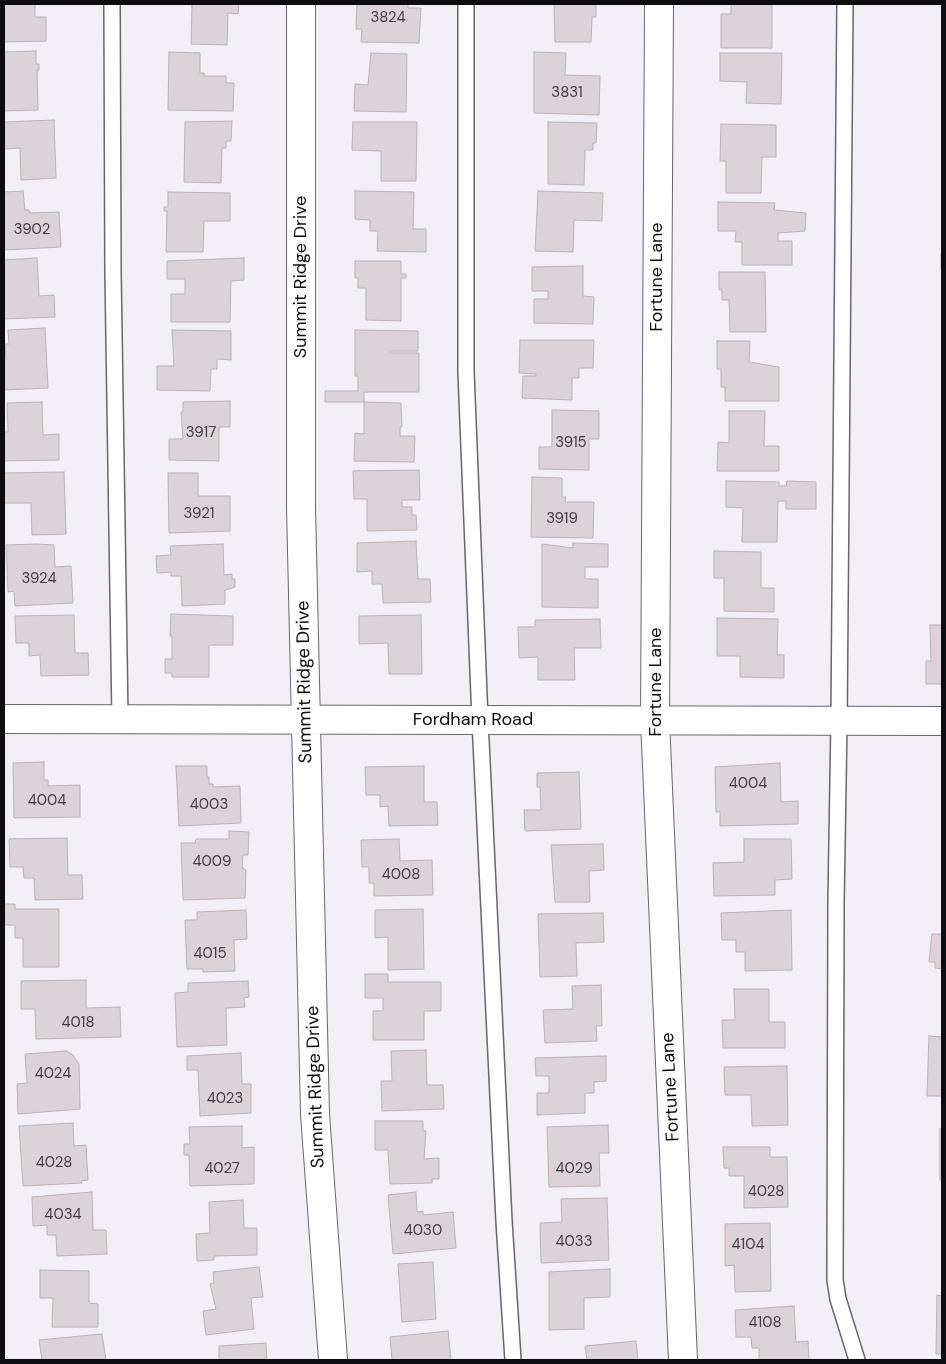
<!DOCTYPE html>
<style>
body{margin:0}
#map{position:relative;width:946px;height:1364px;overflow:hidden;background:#f3eff6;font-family:"DM Sans",sans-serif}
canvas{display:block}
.frame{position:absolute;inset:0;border:5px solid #0d0c0e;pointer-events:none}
</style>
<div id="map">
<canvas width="946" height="1364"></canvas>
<div class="frame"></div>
</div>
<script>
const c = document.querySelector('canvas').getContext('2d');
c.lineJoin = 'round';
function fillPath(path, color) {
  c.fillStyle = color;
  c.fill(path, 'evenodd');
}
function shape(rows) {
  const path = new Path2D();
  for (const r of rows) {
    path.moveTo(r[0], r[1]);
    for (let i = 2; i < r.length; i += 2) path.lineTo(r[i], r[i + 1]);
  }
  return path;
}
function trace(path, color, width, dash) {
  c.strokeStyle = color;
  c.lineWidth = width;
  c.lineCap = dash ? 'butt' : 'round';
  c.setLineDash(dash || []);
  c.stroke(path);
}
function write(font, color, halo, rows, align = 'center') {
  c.font = font + ' "DM Sans",sans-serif';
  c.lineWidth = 4;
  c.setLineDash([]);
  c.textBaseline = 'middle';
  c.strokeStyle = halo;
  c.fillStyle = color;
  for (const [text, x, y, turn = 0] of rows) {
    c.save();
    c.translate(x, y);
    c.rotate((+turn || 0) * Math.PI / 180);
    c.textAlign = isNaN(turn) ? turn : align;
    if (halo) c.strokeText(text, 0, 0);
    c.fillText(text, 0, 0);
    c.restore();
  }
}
const building = shape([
 [4,4,35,4,35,17,46,17,46,41,4,42,4,4],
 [190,4,239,4,238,14,228,13,227,45,191,44,192,5,190,4],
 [357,4,408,4,408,8,421,8,419,43,361,42,362,29,356,29,357,4],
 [554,4,596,4,596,17,592,17,591,42,555,42,554,4],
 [731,4,772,4,772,48,721,48,721,14,731,14,731,4],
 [36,51,36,64,39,64,39,70,37,70,38,110,4,111,4,52,36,51],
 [169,52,200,53,200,73,204,73,204,76,226,76,226,83,234,83,233,111,168,110,169,52],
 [534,52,566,53,565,75,600,76,599,115,534,113,534,52],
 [371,53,407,54,406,112,354,111,355,84,368,85,371,53],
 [720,53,782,53,781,104,746,103,747,82,720,81,720,53],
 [54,120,56,178,21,180,20,148,4,149,4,122,54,120],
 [232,121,231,141,226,141,226,148,222,148,221,183,184,182,185,122,232,121],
 [353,122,417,122,416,181,381,181,381,151,352,150,353,122],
 [548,122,597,123,596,143,593,143,593,150,585,150,584,185,548,184,548,122],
 [721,124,776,125,776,157,762,157,761,193,726,193,726,161,720,161,721,124],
 [23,191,25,210,29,210,30,213,59,212,61,247,4,250,4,192,23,191],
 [355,191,414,192,413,229,426,229,426,252,377,251,378,231,370,231,370,220,355,219,355,191],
 [538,191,603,193,602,221,574,220,573,252,535,251,538,191],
 [168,192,230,193,230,221,204,221,203,252,166,252,167,211,164,211,164,207,168,207,168,192],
 [718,202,775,203,774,210,806,213,805,231,778,233,778,241,792,241,792,265,742,265,742,242,735,242,736,231,718,231,718,202],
 [941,254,942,254,942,269,941,269,941,254],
 [37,258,39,296,54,295,55,317,4,319,4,260,37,258],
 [244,258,244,280,231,281,230,322,171,322,171,294,185,294,185,279,167,279,167,261,244,258],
 [355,261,401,261,401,274,406,274,406,278,401,278,401,321,366,320,366,288,358,288,358,278,355,278,355,261],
 [583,266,583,296,594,297,593,324,534,323,534,299,548,299,548,291,532,291,532,267,583,266],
 [719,272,765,272,766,332,730,332,729,300,722,300,722,290,719,290,719,272],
 [45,328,48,388,4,390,4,359,6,359,5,344,9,344,8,330,45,328],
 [172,330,231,331,231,360,217,359,217,369,211,369,210,391,157,390,157,366,174,366,172,330],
 [355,330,418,331,418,351,390,351,390,353,419,353,419,392,364,392,364,402,325,402,325,391,358,391,358,376,355,376,355,330],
 [520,340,594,340,593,368,579,368,579,378,572,378,572,400,522,398,523,376,536,376,536,374,519,373,520,340],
 [717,341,750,341,749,362,779,367,779,401,725,401,725,387,721,387,721,369,717,369,717,341],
 [230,401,230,427,219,427,219,461,169,460,169,439,183,439,181,412,183,412,183,402,230,401],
 [42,402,43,435,59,434,59,460,4,461,4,432,8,432,7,403,42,402],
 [364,402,401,403,402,427,400,427,400,436,415,436,414,462,354,461,355,433,364,434,364,402],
 [552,410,599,411,599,439,589,439,589,470,539,469,539,447,552,447,552,410],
 [729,411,765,411,764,446,779,446,779,471,717,471,718,442,729,443,729,411],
 [419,470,420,500,402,500,402,507,412,507,412,515,416,515,417,530,367,531,367,499,354,499,353,471,419,470],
 [64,472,66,534,32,535,31,503,4,503,4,473,64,472],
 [168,473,198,473,198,496,230,496,230,531,169,533,168,473],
 [532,477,562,478,562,497,566,497,565,502,594,502,593,538,531,537,532,477],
 [726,481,779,482,779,486,786,486,787,481,816,482,816,509,786,509,786,501,778,501,777,542,742,542,743,508,726,507,726,481],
 [416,541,418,579,430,579,431,602,383,603,382,584,372,584,372,571,357,572,357,543,416,541],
 [573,543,608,544,608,567,585,567,585,579,598,579,598,608,542,607,542,544,573,548,573,543],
 [37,544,54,545,55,567,71,566,73,603,15,606,14,591,8,592,6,545,37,544],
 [223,544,224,575,232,574,232,579,235,579,235,587,225,590,225,604,182,606,181,576,171,576,171,572,157,573,156,556,171,555,170,546,223,544],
 [714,551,761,552,761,588,774,588,774,612,724,611,724,578,714,578,714,551],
 [171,614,233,616,233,645,209,645,209,677,172,677,172,673,165,673,165,659,172,659,172,636,170,636,171,614],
 [74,615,75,653,88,653,89,675,41,676,40,655,29,656,29,643,16,643,15,616,74,615],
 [421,615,422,674,389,674,388,643,359,644,359,616,421,615],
 [717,618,778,619,777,655,784,655,784,678,740,677,740,656,717,656,717,618],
 [600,619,601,648,574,648,575,680,538,680,538,657,519,658,518,627,535,627,535,620,600,619],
 [930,625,942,625,942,684,926,684,926,661,931,661,930,625],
 [44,762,44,780,48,780,48,786,80,785,80,817,14,818,13,763,44,762],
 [780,763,781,802,798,801,798,824,720,826,720,812,716,812,715,767,780,763],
 [176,766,207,766,207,777,209,777,209,784,213,784,213,787,240,786,241,823,179,826,176,766],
 [424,766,424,802,437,802,438,825,389,826,388,806,380,807,380,795,366,795,365,767,424,766],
 [579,772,581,829,525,831,524,810,541,810,540,787,537,787,537,773,579,772],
 [229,831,249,832,248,855,243,855,242,868,246,870,245,898,183,900,181,843,195,843,196,839,229,839,229,831],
 [67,838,68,875,82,875,83,899,35,900,34,878,24,878,23,867,10,867,9,839,67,838],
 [399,839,400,861,432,860,433,895,374,896,374,883,369,883,369,867,362,867,361,840,399,839],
 [744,839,791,839,792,879,775,880,775,895,714,896,713,863,744,862,744,839],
 [603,844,604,870,589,871,590,902,555,902,551,845,603,844],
 [4,904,15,904,15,909,59,909,59,967,23,967,23,938,15,938,15,925,4,925,4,904],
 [423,909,424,969,388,970,388,937,375,938,375,910,423,909],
 [246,910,247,939,234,940,235,971,203,972,203,969,187,969,185,920,197,920,197,912,246,910],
 [791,910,792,970,745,971,745,952,736,952,736,940,722,940,721,913,791,910],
 [603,913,604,942,576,943,577,976,540,977,538,914,603,913],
 [932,934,942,934,942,969,935,968,935,962,929,962,932,934],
 [365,974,388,974,388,982,441,982,441,1011,424,1011,424,1040,373,1040,373,1011,383,1011,383,998,365,998,365,974],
 [86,980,86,1008,120,1007,121,1037,36,1039,35,1009,21,1009,21,981,86,980],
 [248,981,249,997,244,998,245,1007,226,1008,227,1045,177,1047,175,993,188,992,188,983,248,981],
 [601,985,602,1026,596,1026,597,1041,545,1043,543,1010,573,1009,572,986,601,985],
 [734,989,769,989,769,1022,785,1022,785,1048,723,1048,722,1020,735,1020,734,989],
 [929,1036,942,1037,942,1096,927,1096,929,1036],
 [426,1050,427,1085,443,1085,444,1109,382,1111,381,1081,392,1081,391,1051,426,1050],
 [66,1051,73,1055,79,1064,80,1109,18,1114,17,1084,27,1083,25,1054,66,1051],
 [241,1053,242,1084,251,1084,251,1113,200,1116,198,1070,187,1070,187,1056,241,1053],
 [606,1056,606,1081,594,1082,594,1093,585,1093,585,1113,537,1115,537,1093,549,1093,549,1076,536,1076,535,1058,606,1056],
 [787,1066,788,1125,752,1126,751,1095,725,1095,724,1067,787,1066],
 [375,1121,423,1121,423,1131,426,1131,424,1159,439,1158,439,1179,432,1179,432,1183,390,1184,388,1150,375,1150,375,1121],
 [73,1123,74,1146,86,1145,88,1180,81,1181,82,1183,23,1186,19,1126,73,1123],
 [608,1125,609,1153,599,1153,600,1186,549,1187,547,1127,608,1125],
 [242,1126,242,1148,254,1147,254,1184,190,1186,189,1155,184,1155,184,1144,190,1144,189,1127,242,1126],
 [940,1129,942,1129,942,1180,940,1180,940,1129],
 [723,1147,770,1147,770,1157,787,1157,788,1207,744,1208,744,1176,729,1176,729,1168,724,1168,723,1147],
 [92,1192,93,1230,106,1230,107,1254,57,1256,56,1235,47,1235,47,1225,33,1226,32,1197,92,1192],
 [416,1192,417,1212,423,1211,423,1215,453,1212,456,1248,393,1254,388,1195,416,1192],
 [607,1198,609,1260,541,1263,540,1223,562,1222,561,1199,607,1198],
 [243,1200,244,1228,257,1228,257,1255,214,1256,214,1260,197,1261,196,1234,210,1233,209,1202,243,1200],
 [770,1223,771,1291,735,1292,734,1265,725,1266,725,1224,770,1223],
 [433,1262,436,1319,402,1322,398,1264,433,1262],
 [259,1267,263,1297,251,1298,254,1329,206,1335,203,1311,216,1309,210,1284,214,1283,213,1272,259,1267],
 [610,1269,610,1297,584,1298,584,1329,549,1330,549,1272,610,1269],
 [40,1270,89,1271,89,1303,98,1304,98,1327,52,1327,53,1298,40,1298,40,1270],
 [937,1295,942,1296,942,1354,936,1354,937,1295],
 [794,1306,796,1342,808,1341,809,1360,759,1360,759,1348,752,1348,751,1337,736,1337,735,1310,794,1306],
 [448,1331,451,1360,392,1360,390,1337,448,1331],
 [102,1334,106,1360,42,1360,39,1340,102,1334],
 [636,1341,638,1360,587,1360,585,1346,636,1341],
 [266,1343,267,1360,219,1360,219,1346,266,1343]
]);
fillPath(building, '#dbd3d7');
trace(building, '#b9b1b6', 1);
const lane = shape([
 [112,4,113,272,120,719],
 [466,4,466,372,480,720,504,1221,513,1360],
 [845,4,839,721,836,903,835,1280,838,1299,857,1360]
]);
const street = shape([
 [301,4,301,507,315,1114,333,1360],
 [659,4,655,720,683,1360],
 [4,719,942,721]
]);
trace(lane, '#69666c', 18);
trace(street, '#69666c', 30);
trace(lane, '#fff', 15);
trace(street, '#fff', 28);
write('15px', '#403e40', null, [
 ["3824",388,18],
 ["3831",567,93],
 ["3902",32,230],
 ["3917",201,433],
 ["3915",571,443],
 ["3921",199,514],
 ["3919",562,519],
 ["3924",39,579],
 ["4004",748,784],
 ["4004",47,801],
 ["4003",209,805],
 ["4009",212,862],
 ["4008",401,875],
 ["4015",210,954],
 ["4018",78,1023],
 ["4024",53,1074],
 ["4023",225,1099],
 ["4028",54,1163],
 ["4027",222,1169],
 ["4029",574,1169],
 ["4028",766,1192],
 ["4034",63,1215],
 ["4030",423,1231],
 ["4033",574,1242],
 ["4104",748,1245],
 ["4108",765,1323]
]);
write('18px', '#0d0c0e', '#fefefe', [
 ["Summit Ridge Drive",301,277,-90],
 ["Fortune Lane",657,277,-90],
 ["Summit Ridge Drive",305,682,-91],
 ["Fortune Lane",656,682,-90],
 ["Fordham Road",473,720],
 ["Summit Ridge Drive",316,1087,-92],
 ["Fortune Lane",671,1087,-93]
]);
</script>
